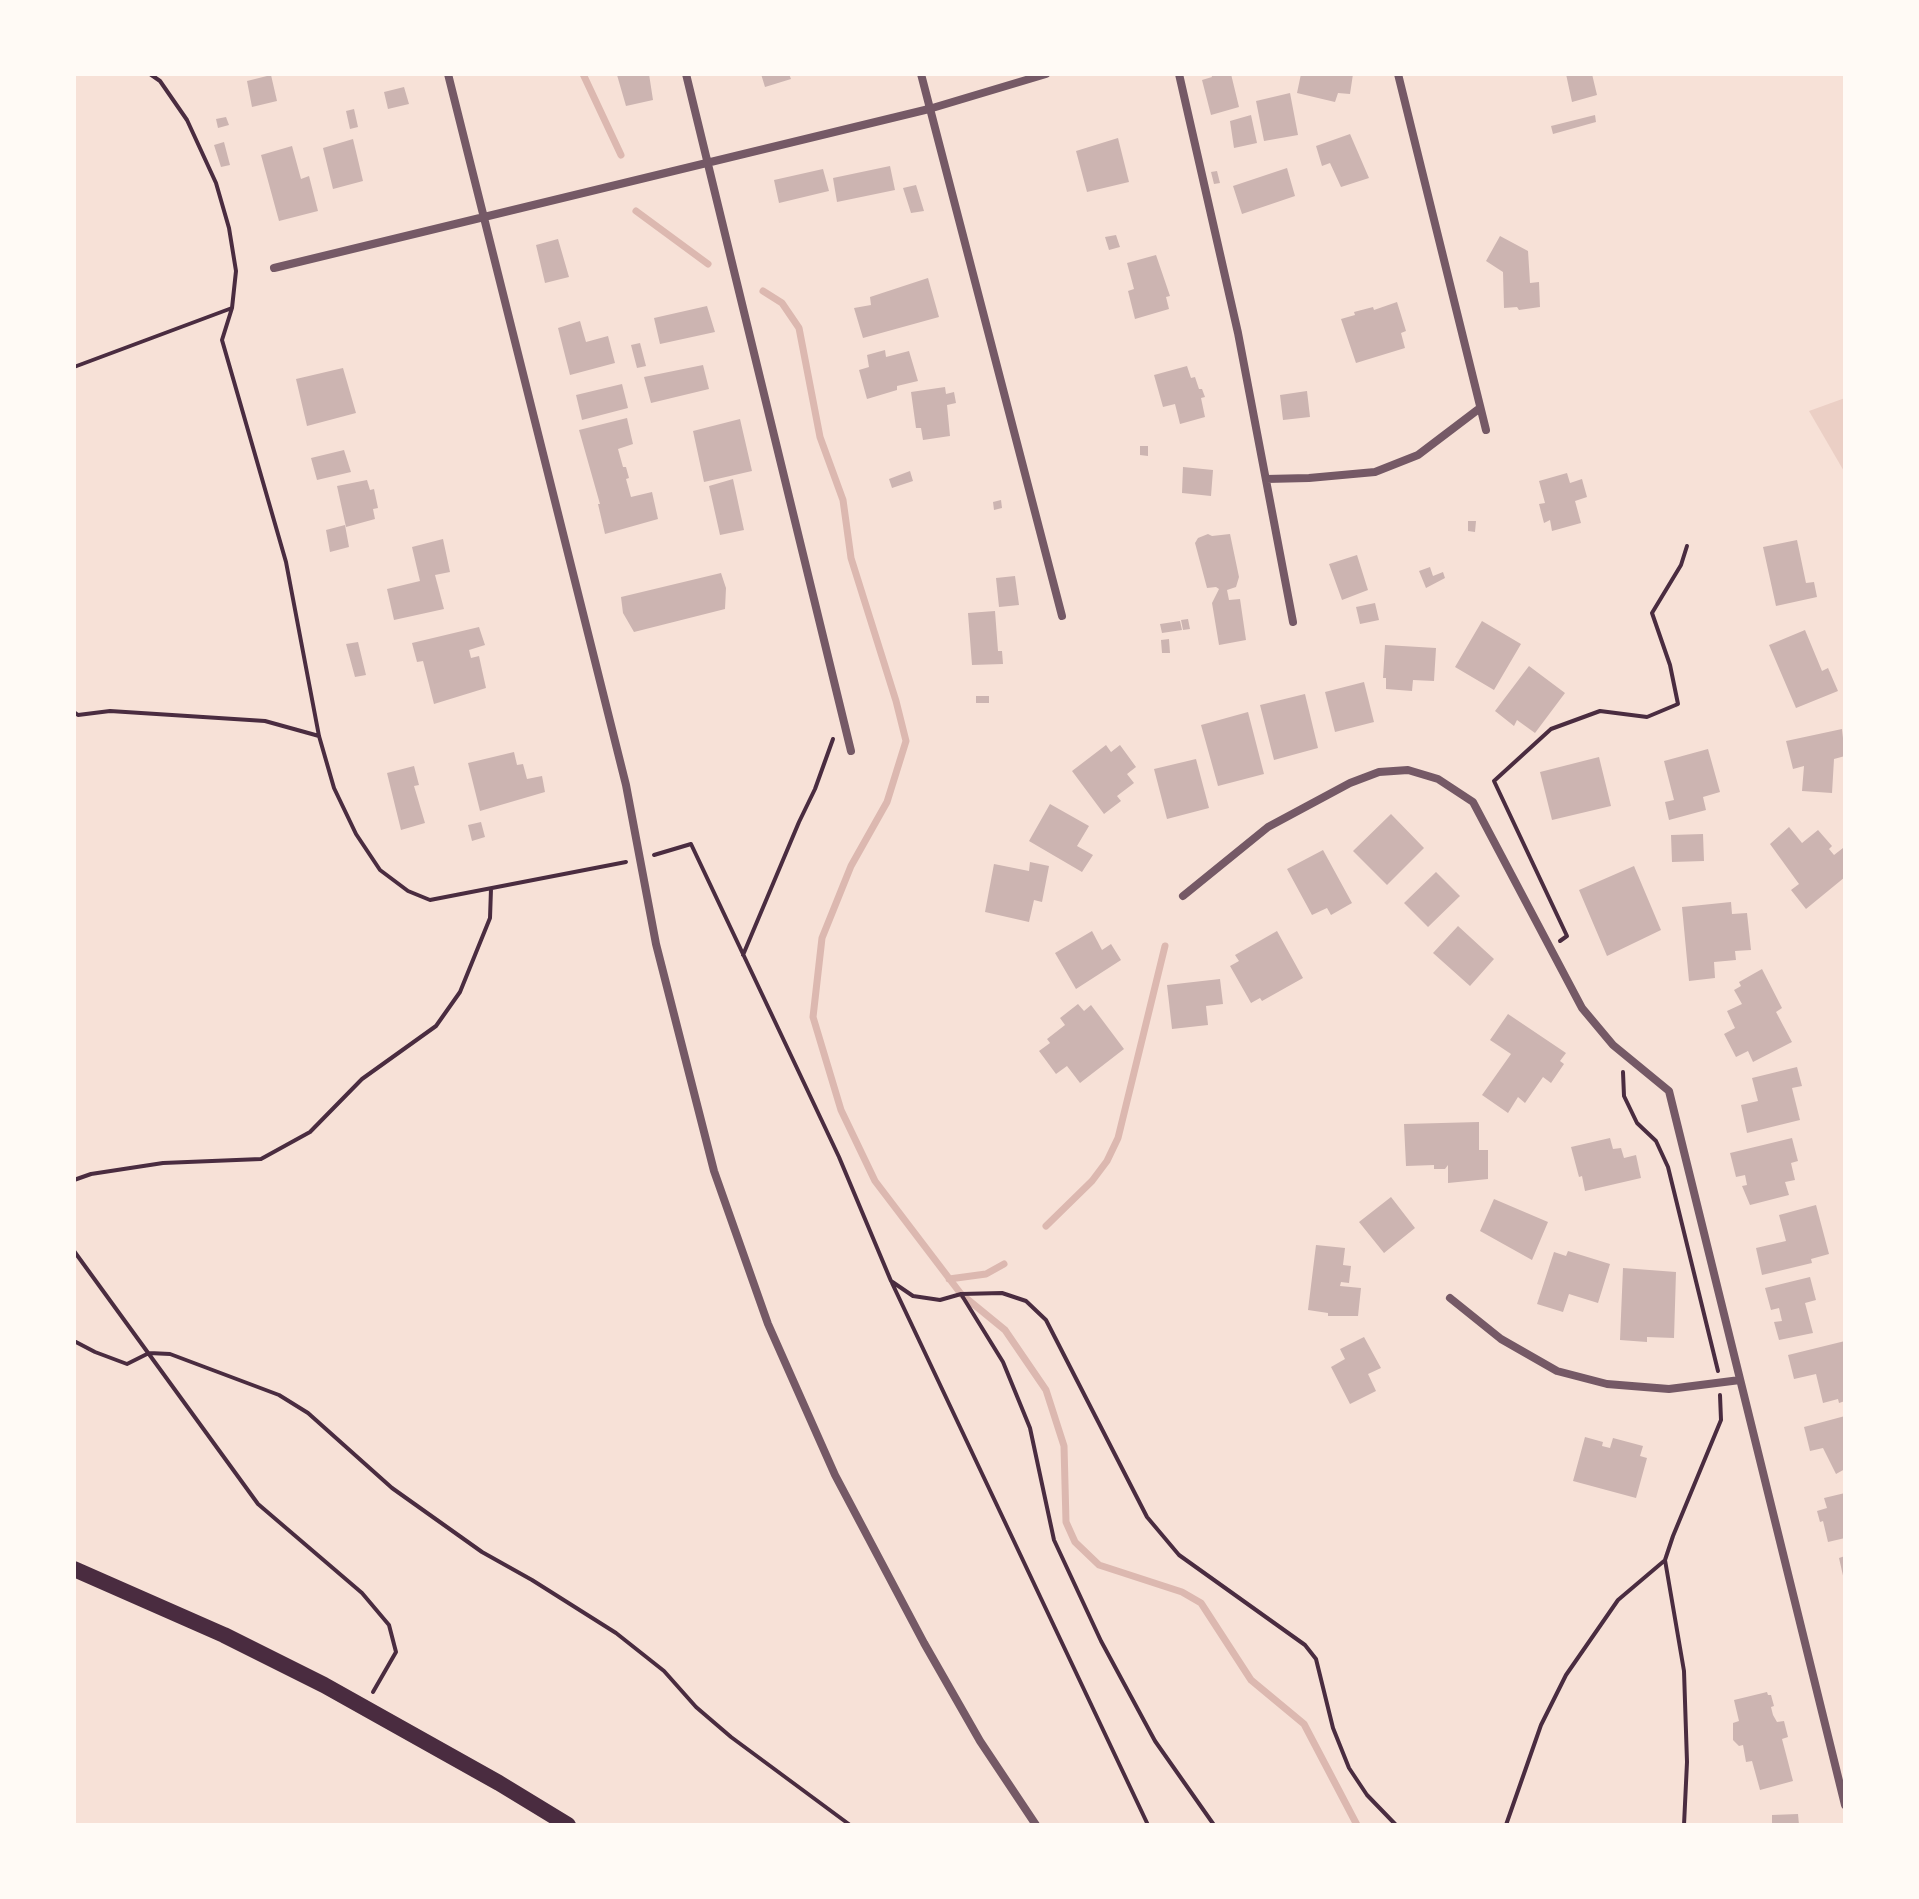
<!DOCTYPE html>
<style>
body{margin:0}
#map{position:relative;width:1919px;height:1899px;overflow:hidden;background:#f7e1d7;font-family:"Titillium Web",sans-serif}
canvas{display:block}
.frame{position:absolute;inset:0;border:76px solid #fffaf5;pointer-events:none}
</style>
<div id="map">
<canvas width="1919" height="1899"></canvas>
<div class="frame"></div>
</div>
<script>
const c = document.querySelector('canvas').getContext('2d');
c.lineJoin = 'round';
function fillPath(path, color) {
  c.fillStyle = color;
  c.fill(path, 'evenodd');
}
function shape(rows) {
  const path = new Path2D();
  for (const r of rows) {
    path.moveTo(r[0], r[1]);
    for (let i = 2; i < r.length; i += 2) path.lineTo(r[i], r[i + 1]);
  }
  return path;
}
function trace(path, color, width, dash) {
  c.strokeStyle = color;
  c.lineWidth = width;
  c.lineCap = dash ? 'butt' : 'round';
  c.setLineDash(dash || []);
  c.stroke(path);
}
fillPath(shape([
 [1845,398,1845,473,1809,411]
]), '#ebcfc5');
trace(shape([
 [583,74,621,155],
 [636,211,708,264],
 [763,291,782,303,799,328,820,437,843,500,851,558,896,701,906,741,887,802,851,866,822,938,813,1017,841,1110,875,1181,961,1294,1005,1330,1046,1390,1064,1446,1066,1522,1075,1542,1099,1565,1182,1592,1201,1603,1251,1680,1304,1724,1357,1825],
 [1046,1226,1092,1181,1107,1161,1118,1138,1165,946],
 [949,1279,986,1274,1004,1264]
]), '#dcb8b0', 7);
fillPath(shape([
 [649,74,653,100,626,106,617,75],
 [761,74,789,74,791,79,765,87],
 [1211,74,1231,74,1239,107,1211,115,1202,80,1212,77],
 [1301,74,1353,74,1350,94,1338,93,1335,102,1297,93],
 [1566,74,1592,74,1597,95,1572,102],
 [271,75,277,101,252,107,247,81],
 [404,87,409,104,388,109,384,92],
 [1290,93,1298,135,1264,141,1256,101],
 [354,109,358,127,350,129,346,111],
 [1251,115,1257,143,1234,148,1230,121],
 [1595,115,1596,122,1553,134,1551,126],
 [226,117,229,125,218,128,216,119],
 [1350,134,1369,178,1341,187,1330,163,1322,166,1316,146],
 [1118,138,1129,182,1087,192,1076,151],
 [353,139,363,181,333,189,323,148],
 [224,142,230,165,221,167,214,145],
 [292,146,301,179,309,176,318,211,279,221,261,155],
 [890,166,895,190,837,202,833,178],
 [1287,168,1295,196,1242,214,1233,186],
 [823,169,829,191,779,203,774,180],
 [1217,171,1220,183,1214,184,1211,172],
 [916,185,924,211,911,213,903,188],
 [1116,235,1120,247,1109,250,1105,237],
 [1500,236,1528,251,1530,283,1539,282,1540,307,1519,310,1517,307,1504,308,1503,272,1486,261],
 [558,239,569,277,545,283,536,245],
 [1156,255,1170,296,1166,297,1169,309,1135,319,1128,291,1134,289,1127,263],
 [928,278,939,317,863,338,854,308,871,305,870,297],
 [1397,302,1406,331,1401,333,1405,348,1356,363,1341,319,1355,315,1354,312,1373,307,1374,310],
 [707,306,715,332,660,344,654,318],
 [580,321,586,342,608,336,615,363,570,375,558,328],
 [640,343,646,366,637,368,631,345],
 [885,350,886,357,909,351,918,381,897,386,897,390,867,399,859,370,869,367,867,355],
 [703,365,709,389,651,403,644,377],
 [1187,366,1191,378,1195,377,1199,389,1202,389,1205,397,1201,398,1205,417,1180,424,1175,404,1163,407,1154,375],
 [343,368,356,413,307,426,296,379],
 [622,384,628,408,582,420,576,395],
 [945,387,946,394,954,392,956,403,947,405,950,436,923,440,921,428,916,428,911,392],
 [1307,391,1310,417,1283,420,1280,395],
 [627,418,633,444,618,449,623,467,626,467,629,478,626,479,631,497,652,492,658,519,605,534,598,504,600,504,579,430],
 [740,419,752,471,704,482,693,431],
 [1140,446,1148,446,1148,456,1140,455],
 [344,450,351,472,317,480,311,458],
 [1183,467,1213,470,1211,496,1182,493],
 [910,471,913,481,892,488,889,479],
 [1567,473,1570,483,1582,479,1587,497,1575,501,1581,523,1552,531,1550,520,1544,523,1539,504,1545,503,1539,481],
 [733,479,744,530,720,535,709,486],
 [367,480,370,490,374,489,378,508,373,509,375,519,346,527,337,486],
 [1001,500,1002,508,994,510,993,502],
 [1468,521,1476,521,1475,532,1468,531],
 [345,525,349,547,330,552,326,530],
 [1208,534,1212,536,1230,534,1239,577,1236,587,1227,590,1229,600,1240,599,1246,640,1219,645,1212,603,1219,589,1216,587,1207,588,1195,543,1198,538],
 [443,539,450,572,435,575,444,609,394,620,387,589,420,581,412,547],
 [1797,540,1806,583,1814,582,1817,597,1776,606,1763,547],
 [1357,555,1368,590,1342,600,1329,564],
 [1430,567,1433,576,1443,572,1445,578,1426,588,1419,571],
 [721,573,726,588,725,609,634,632,623,613,621,597],
 [1015,576,1019,605,999,607,996,578],
 [1375,603,1379,620,1360,624,1356,607],
 [995,611,998,651,1002,651,1003,664,972,665,968,613],
 [1188,619,1190,629,1183,630,1181,620],
 [1180,621,1182,630,1162,633,1160,624],
 [1482,621,1521,644,1494,690,1455,667],
 [479,627,485,645,469,650,471,658,479,656,486,688,434,704,423,661,417,662,412,643],
 [1805,630,1822,671,1828,668,1838,691,1796,708,1769,645],
 [1169,639,1170,653,1162,653,1161,640],
 [358,642,366,675,355,677,346,644],
 [1385,645,1436,648,1434,681,1413,680,1412,691,1386,689,1386,678,1383,678],
 [1529,666,1565,693,1535,733,1517,720,1514,726,1495,711],
 [1364,682,1374,722,1335,732,1325,692],
 [1305,694,1318,748,1274,760,1260,705],
 [976,696,989,696,989,703,976,703],
 [1248,712,1264,774,1218,786,1201,725],
 [1842,729,1845,756,1834,759,1832,793,1802,791,1804,766,1793,769,1786,741],
 [1106,745,1111,752,1120,745,1136,767,1127,774,1134,783,1117,796,1121,801,1104,814,1072,771],
 [1708,749,1720,792,1703,797,1706,810,1669,820,1665,802,1674,800,1664,761],
 [514,752,517,765,523,764,527,779,542,776,545,792,480,811,468,763],
 [1599,757,1611,806,1552,820,1540,772],
 [1196,759,1209,808,1167,819,1154,769],
 [414,766,419,785,414,786,425,823,401,830,387,773],
 [1050,804,1089,826,1077,846,1093,855,1082,872,1029,841],
 [1391,814,1424,848,1387,885,1353,851],
 [481,822,485,837,472,841,468,825],
 [1789,827,1802,843,1818,830,1832,846,1829,849,1834,855,1843,848,1845,850,1845,877,1806,909,1791,890,1799,884,1770,844],
 [1703,834,1704,861,1672,862,1671,835],
 [1323,850,1352,903,1331,915,1327,908,1312,915,1287,869],
 [1030,862,1049,866,1042,902,1034,900,1029,922,985,912,994,864,1029,871],
 [1634,866,1661,930,1607,956,1579,890],
 [1436,872,1460,896,1428,927,1404,903],
 [1731,902,1732,914,1747,913,1751,950,1735,951,1736,960,1714,962,1715,978,1689,981,1682,907],
 [1458,926,1494,959,1470,986,1433,953],
 [1092,931,1102,950,1111,944,1121,960,1076,989,1055,953],
 [1277,931,1303,978,1262,1001,1260,998,1251,1003,1230,966,1239,961,1235,955],
 [1762,969,1782,1008,1776,1012,1792,1042,1753,1062,1748,1051,1736,1057,1724,1034,1735,1028,1727,1011,1742,1004,1734,990,1741,986,1739,982],
 [1220,979,1223,1004,1206,1006,1208,1025,1172,1029,1167,985],
 [1078,1004,1084,1011,1091,1005,1124,1049,1080,1083,1067,1066,1056,1074,1039,1051,1050,1043,1047,1039,1065,1025,1060,1018],
 [1508,1014,1566,1053,1560,1061,1564,1064,1551,1083,1543,1077,1525,1103,1518,1097,1508,1113,1482,1095,1511,1054,1490,1040],
 [1797,1067,1802,1086,1792,1088,1800,1120,1747,1133,1741,1105,1758,1101,1752,1078],
 [1479,1122,1479,1150,1488,1150,1488,1179,1448,1183,1448,1165,1445,1169,1434,1169,1434,1165,1406,1166,1404,1124],
 [1610,1138,1613,1149,1621,1148,1624,1158,1636,1155,1641,1178,1585,1191,1582,1176,1579,1177,1571,1147],
 [1792,1138,1798,1161,1791,1163,1795,1180,1785,1182,1789,1195,1750,1205,1742,1186,1747,1185,1745,1175,1736,1177,1730,1153],
 [1391,1197,1415,1228,1384,1253,1359,1222],
 [1494,1199,1548,1222,1532,1260,1480,1231],
 [1816,1205,1829,1254,1811,1259,1812,1263,1762,1275,1756,1248,1786,1241,1779,1215],
 [1316,1245,1345,1248,1343,1265,1351,1266,1349,1283,1341,1282,1340,1286,1361,1288,1358,1316,1328,1316,1328,1313,1308,1310],
 [1568,1251,1610,1264,1598,1303,1569,1294,1563,1312,1537,1304,1554,1252,1566,1256],
 [1623,1268,1676,1272,1674,1338,1647,1337,1647,1342,1620,1340],
 [1810,1277,1816,1300,1805,1303,1813,1333,1779,1340,1774,1322,1782,1321,1779,1308,1771,1310,1765,1288],
 [1364,1337,1381,1368,1368,1374,1376,1391,1350,1404,1331,1367,1345,1359,1340,1349],
 [1845,1341,1845,1401,1839,1403,1838,1399,1823,1403,1816,1374,1794,1379,1788,1355],
 [1845,1416,1845,1469,1836,1474,1823,1448,1810,1451,1804,1427],
 [1585,1437,1603,1442,1602,1446,1610,1448,1613,1438,1643,1446,1640,1456,1647,1458,1636,1498,1573,1481],
 [1845,1493,1845,1538,1828,1542,1823,1521,1820,1522,1817,1511,1827,1508,1824,1498],
 [1845,1556,1845,1580,1844,1580,1839,1558],
 [1767,1692,1768,1695,1771,1695,1774,1706,1771,1707,1773,1715,1777,1722,1784,1721,1788,1737,1782,1739,1793,1781,1760,1790,1752,1761,1746,1762,1743,1745,1739,1746,1733,1740,1733,1723,1739,1721,1734,1700],
 [1798,1814,1799,1825,1772,1825,1772,1815]
]), '#ccb4b1');
trace(shape([
 [150,74,160,81,187,120,216,183,229,228,236,271,232,308,222,340,286,562,319,736,334,788,356,834,380,870,408,891,430,900,626,862],
 [74,367,232,308],
 [74,712,78,715,110,711,265,721,319,736],
 [654,855,691,844,839,1157,891,1281,913,1296,940,1300,961,1294,1002,1293,1026,1301,1046,1320,1147,1517,1179,1555,1305,1645,1316,1659,1333,1728,1349,1768,1367,1795,1396,1825],
 [1560,941,1567,936,1494,781,1551,729,1600,711,1647,717,1678,704,1670,665,1652,613,1681,565,1687,546],
 [743,955,799,822,815,789,833,739],
 [1623,1072,1624,1096,1637,1123,1656,1141,1668,1167,1718,1371],
 [74,1180,91,1174,163,1163,261,1159,310,1132,362,1079,436,1026,460,992,490,918,491,889],
 [74,1251,258,1504,362,1593,389,1625,396,1652,373,1692],
 [892,1283,1148,1825],
 [961,1294,1003,1362,1030,1428,1054,1540,1101,1641,1155,1741,1214,1825],
 [74,1341,95,1352,127,1364,149,1353,170,1354,279,1395,308,1413,392,1488,482,1552,532,1580,616,1633,664,1671,696,1707,731,1737,850,1825],
 [1506,1825,1541,1725,1566,1675,1618,1600,1664,1561],
 [1684,1825,1687,1762,1684,1671,1665,1560,1673,1536,1721,1420,1720,1395]
]), '#4a2c40', 4);
trace(shape([
 [448,74,626,785,656,944,714,1171,768,1324,835,1475,924,1643,980,1741,1036,1825],
 [686,74,851,751],
 [921,74,1062,616],
 [1179,74,1238,333,1293,622],
 [1398,74,1486,430],
 [274,268,929,109,1046,74],
 [1266,479,1309,478,1375,472,1418,455,1480,408],
 [1183,896,1268,827,1350,783,1379,772,1408,770,1438,779,1473,802,1582,1008,1613,1045,1669,1091,1845,1805],
 [1450,1298,1501,1339,1557,1371,1607,1384,1669,1389,1740,1380]
]), '#755966', 8);
trace(shape([
 [74,1569,224,1635,324,1685,499,1783,568,1825]
]), '#4a2c40', 16);
</script>
